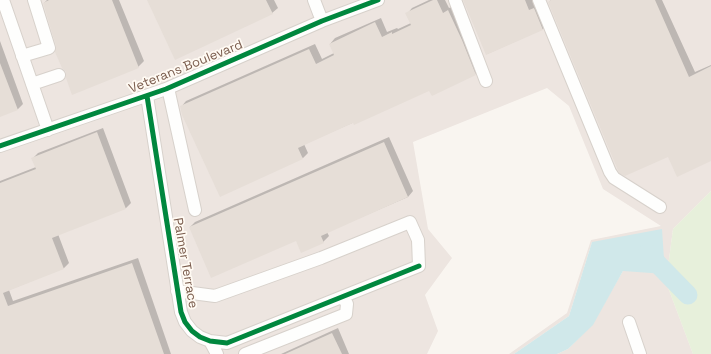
<!DOCTYPE html>
<style>
body{margin:0}
canvas{display:block;background:#f9f5f0}
</style>
<canvas width="711" height="354"></canvas>
<script>
const c = document.querySelector('canvas').getContext('2d');
c.lineJoin = 'round';
function fillPath(path, color) {
  c.fillStyle = color;
  c.fill(path, 'evenodd');
}
function shape(rows) {
  const path = new Path2D();
  for (const r of rows) {
    path.moveTo(r[0], r[1]);
    for (let i = 2; i < r.length; i += 2) path.lineTo(r[i], r[i + 1]);
  }
  return path;
}
function trace(path, color, width, dash) {
  c.strokeStyle = color;
  c.lineWidth = width;
  c.lineCap = dash ? 'butt' : 'round';
  c.setLineDash(dash || []);
  c.stroke(path);
}
function write(font, color, halo, rows, align = 'center') {
  c.font = font + ' "Space Grotesk",sans-serif';
  c.lineWidth = 3.5;
  c.setLineDash([]);
  c.textBaseline = 'middle';
  c.strokeStyle = halo;
  c.fillStyle = color;
  for (const [text, x, y, turn = 0] of rows) {
    c.save();
    c.translate(x, y);
    c.rotate((+turn || 0) * Math.PI / 180);
    c.textAlign = isNaN(turn) ? turn : align;
    if (halo) c.strokeText(text, 0, 0);
    c.fillText(text, 0, 0);
    c.restore();
  }
}
fillPath(shape([
 [0,0,711,0,711,191,673,229,666,282,693,354,557,354,568,349,592,325,623,271,592,242,569,316,514,354,509,354,567,313,591,240,661,226,603,189,569,106,547,88,413,142,428,229,452,258,425,295,438,331,427,354,0,354]
]), '#ede5e0');
fillPath(shape([
 [711,191,711,354,693,354,666,282,673,229]
]), '#e7f0db');
fillPath(shape([
 [662,229,665,274,623,271,593,325,568,349,557,354,514,354,569,316,592,242]
]), '#d0e8ea');
fillPath(shape([
 [47,0,119,0,144,61,138,67,67,72,44,3],
 [148,0,274,0,278,8,272,13],
 [429,0,445,0,449,8,454,6,480,69,475,74,430,89,304,144,308,153,303,158,181,107,186,101,315,44,322,59,334,53,330,44,335,38,381,18,387,32,397,28,398,29,411,23,407,14,412,8],
 [464,0,532,0,548,23,543,29,487,54],
 [551,0,662,0,695,72,711,65,711,160,549,2],
 [0,41,23,104,18,109,0,116],
 [103,128,131,203,126,208,58,234,69,263,64,268,9,290,13,301,138,258,171,354,0,354,0,181,36,167,33,158,38,153],
 [389,137,413,191,408,197,327,232,329,236,323,242,297,240,190,227,195,222],
 [338,328,349,354,281,354]
]), '#0003');
trace(shape([
 [647,253,688,295]
]), '#d0e8ea', 19);
fillPath(shape([
 [49,0,112,0,139,68,72,95,66,78,66,72,62,68,55,52,56,46,43,3],
 [147,0,266,0,273,14,175,60],
 [433,0,437,0,443,13,448,10,462,40,476,75,432,96,429,91,354,125,353,123,298,148,303,159,220,197,182,115,180,106,309,49,316,64,334,55,329,44,375,22,382,37,392,32,392,34,411,25,405,13],
 [463,0,525,0,529,10,534,8,543,30,486,55],
 [551,0,655,0,689,77,711,66,711,161,677,177,668,157,625,176,619,173,548,2],
 [0,63,18,110,0,117],
 [97,132,126,209,52,238,64,269,3,293,8,306,132,263,164,354,0,354,0,183,36,169,31,158],
 [384,142,408,197,321,236,324,243,301,253,296,241,211,278,189,227],
 [332,333,342,354,285,354]
]), '#e6ded7');
const minor = shape([
 [3,0,48,130],
 [314,0,322,21],
 [455,0,486,81],
 [539,0,610,172,614,178,660,207],
 [22,56,49,48,34,0],
 [32,84,59,75],
 [168,88,195,210],
 [147,96,181,312,185,322,192,331,200,337,210,341,227,343,419,266,418,240,410,222,321,258,215,296,177,291],
 [0,146,166,89,322,21,378,0],
 [629,322,640,354],
 [210,341,217,354],
 [245,354,346,314,347,304,343,297]
]);
trace(minor, '#d7d1cb', 14);
trace(minor, '#fefefd', 12);
trace(shape([
 [147,96,181,312,185,322,192,331,200,337,210,341,227,343,419,266],
 [0,146,166,89,322,21,378,0]
]), '#00873e', 5);
write('13px', '#7a5c4d', '#fffaf3', [
 ["Veterans Boulevard",186,67,-22],
 ["Palmer Terrace",185,263,80]
]);
</script>
